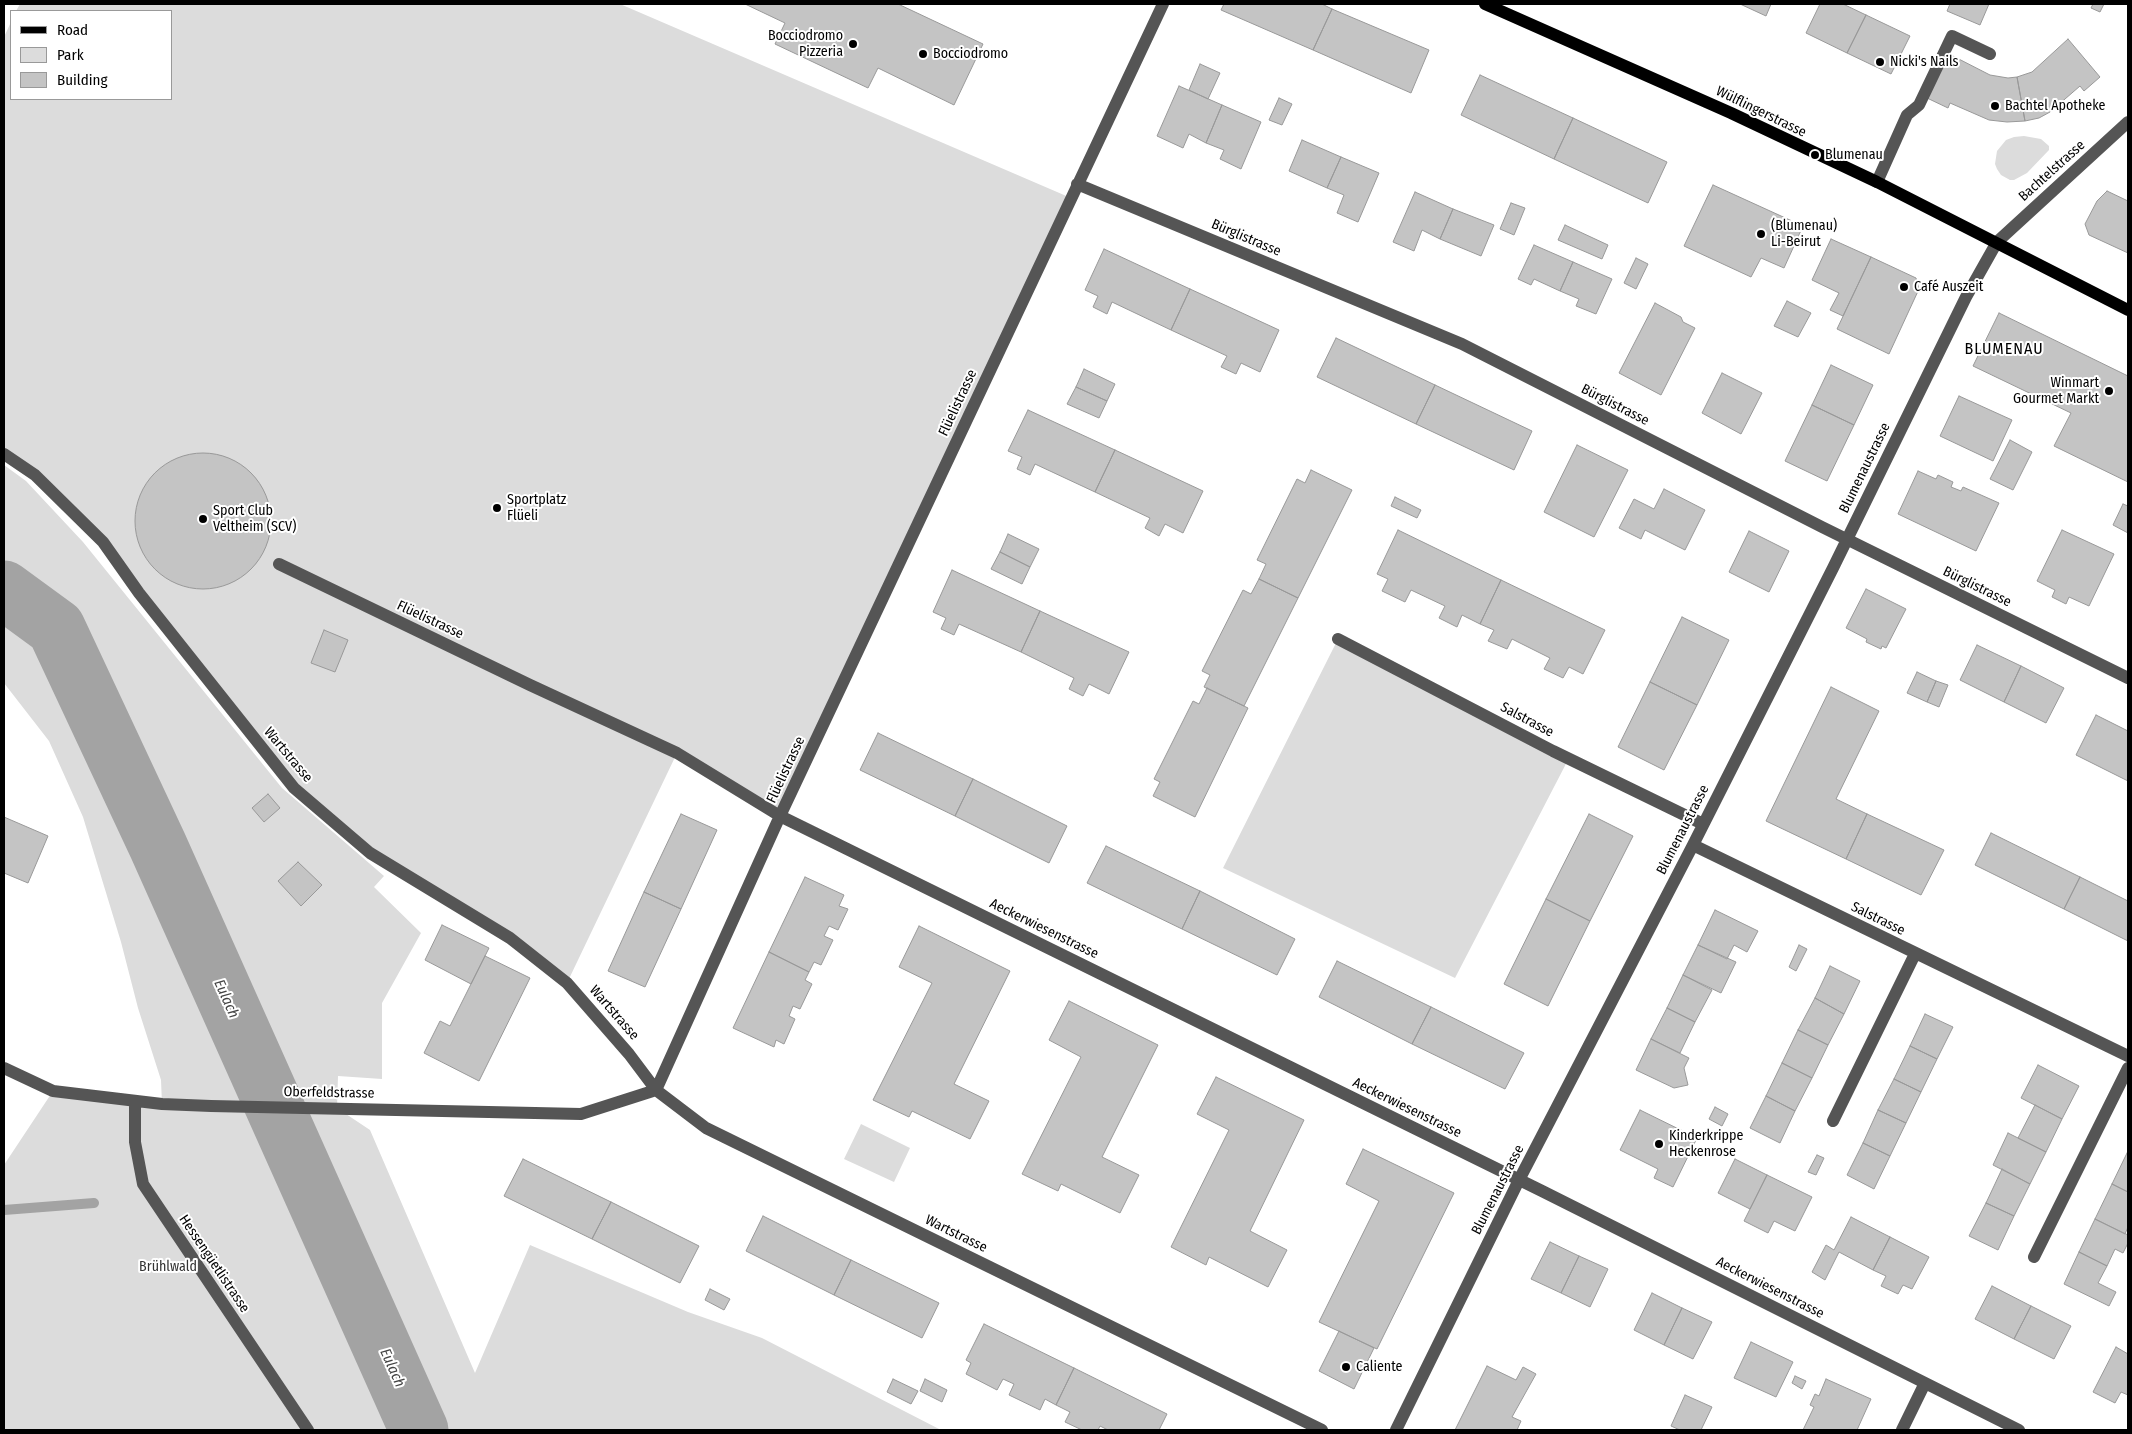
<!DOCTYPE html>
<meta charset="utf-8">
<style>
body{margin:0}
#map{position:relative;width:2132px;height:1434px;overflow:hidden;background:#fff;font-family:"Fira Sans Condensed",sans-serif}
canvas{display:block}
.frame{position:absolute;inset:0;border:5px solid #000;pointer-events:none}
.legend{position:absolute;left:10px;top:10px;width:162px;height:90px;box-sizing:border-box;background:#fff;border:1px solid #999;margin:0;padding:6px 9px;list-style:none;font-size:15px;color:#000}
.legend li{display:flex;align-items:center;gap:10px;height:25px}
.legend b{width:25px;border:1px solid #999}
</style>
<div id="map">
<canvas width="2132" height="1434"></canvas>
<div class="frame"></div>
<ul class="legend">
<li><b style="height:6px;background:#000"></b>Road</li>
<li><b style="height:14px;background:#dcdcdc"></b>Park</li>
<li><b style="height:14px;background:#c4c4c4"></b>Building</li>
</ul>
</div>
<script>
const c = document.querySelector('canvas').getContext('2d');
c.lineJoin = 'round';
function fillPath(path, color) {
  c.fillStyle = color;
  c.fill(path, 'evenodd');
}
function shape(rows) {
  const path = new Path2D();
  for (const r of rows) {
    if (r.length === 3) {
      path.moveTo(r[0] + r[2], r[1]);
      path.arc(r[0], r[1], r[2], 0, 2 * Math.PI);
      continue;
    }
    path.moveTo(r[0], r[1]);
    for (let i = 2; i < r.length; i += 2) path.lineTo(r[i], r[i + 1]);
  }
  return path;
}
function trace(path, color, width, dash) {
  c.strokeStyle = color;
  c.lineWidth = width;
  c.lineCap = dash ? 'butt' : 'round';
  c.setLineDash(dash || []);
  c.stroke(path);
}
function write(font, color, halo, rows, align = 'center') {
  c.font = font + ' "Fira Sans Condensed",sans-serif';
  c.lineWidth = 4;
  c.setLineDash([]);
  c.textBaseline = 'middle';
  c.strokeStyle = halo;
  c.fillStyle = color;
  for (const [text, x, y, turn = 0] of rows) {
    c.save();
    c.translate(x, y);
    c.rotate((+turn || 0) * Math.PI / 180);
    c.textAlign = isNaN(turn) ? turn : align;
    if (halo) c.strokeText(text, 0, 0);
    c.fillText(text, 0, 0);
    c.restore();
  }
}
fillPath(shape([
 [20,4,620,4,1071,198,780,816,677,753,567,983,370,853,294,788,103,542,4,454,4,37,11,22,11,99,171,99,171,11,16,11],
 [2024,136,2041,139,2049,146,2049,150,2027,173,2014,180,2010,180,2001,175,1997,169,1995,164,1997,151,2006,140,2014,137],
 [4,465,26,481,83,542,282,788,384,876,374,887,421,933,382,1003,382,1079,338,1076,337,1108,370,1130,475,1373,530,1245,688,1312,762,1338,941,1430,4,1430,4,1165,53,1091,162,1104,161,1080,138,1008,121,942,83,817,49,741,4,683],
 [1338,639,1569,758,1455,978,1223,868],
 [861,1124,910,1148,894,1182,844,1159]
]), '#dcdcdc');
trace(shape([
 [252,1057,279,1060],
 [4,1210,94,1203]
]), '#a3a3a3', 10);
trace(shape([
 [4,590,56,628,158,846,419,1430]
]), '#a3a3a3', 59);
const building = shape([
 [745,4,898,4,983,44,954,105,878,68,868,88,775,44,785,23,745,4],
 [1224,4,1322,4,1332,9,1313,50,1221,10,1224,4],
 [1740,4,1771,4,1766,16,1740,4],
 [1820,4,1843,4,1866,15,1847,53,1806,33,1820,4],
 [1950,4,1989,4,1980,25,1947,11,1950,4],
 [2093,4,2104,4,2100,12,2091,8,2093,4],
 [1332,9,1429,50,1411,93,1313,50,1332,9],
 [1866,15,1910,36,1891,74,1847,53,1866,15],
 [2068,39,2100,77,2084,91,2080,86,2050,112,2039,118,2025,121,2017,77,2032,72,2068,39],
 [1949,54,1990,75,2008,78,2017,77,2025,121,2007,122,1989,120,1950,103,1948,108,1927,98,1949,54],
 [1200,64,1220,73,1208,99,1189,90,1200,64],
 [1480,75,1573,118,1554,159,1461,115,1480,75],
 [1179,86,1222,105,1206,143,1189,134,1183,148,1157,136,1179,86],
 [1279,98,1292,104,1282,125,1269,120,1279,98],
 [1222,105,1261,122,1241,169,1220,159,1224,150,1206,143,1222,105],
 [1573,118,1667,162,1648,203,1554,159,1573,118],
 [1302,140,1341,157,1327,188,1289,171,1302,140],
 [1341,157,1379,173,1358,222,1337,213,1344,195,1327,188,1341,157],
 [1713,185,1803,226,1784,268,1761,258,1751,277,1684,246,1713,185],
 [2107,191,2128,201,2128,253,2089,235,2085,224,2097,201,2107,191],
 [1415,192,1453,209,1440,239,1422,230,1414,251,1393,242,1415,192],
 [1511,203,1525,208,1514,235,1500,229,1511,203],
 [1453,209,1494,225,1481,256,1440,239,1453,209],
 [1565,225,1608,245,1602,259,1558,240,1565,225],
 [1831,239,1871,257,1843,316,1830,310,1839,293,1812,280,1831,239],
 [1534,245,1573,262,1560,291,1534,279,1531,285,1518,279,1534,245],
 [1104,249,1190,289,1171,330,1112,302,1107,314,1093,307,1098,296,1085,290,1104,249],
 [1871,257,1916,278,1919,289,1889,354,1837,329,1871,257],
 [1636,258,1648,264,1636,289,1624,283,1636,258],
 [1573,262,1612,279,1596,314,1576,306,1579,299,1560,291,1573,262],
 [1190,289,1279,330,1260,372,1241,363,1236,374,1221,367,1227,356,1171,330,1190,289],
 [1787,301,1811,313,1798,337,1774,326,1787,301],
 [1655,303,1681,317,1683,322,1695,328,1661,395,1619,373,1655,303],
 [1999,313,2128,376,2128,482,2054,446,2071,413,1973,366,1999,313],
 [1336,338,1435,385,1416,424,1317,377,1336,338],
 [1831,365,1873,385,1854,425,1812,405,1831,365],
 [1084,369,1115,384,1107,401,1076,387,1084,369],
 [1722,373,1762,393,1741,434,1702,413,1722,373],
 [1435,385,1532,431,1514,470,1416,424,1435,385],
 [1076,387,1107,401,1099,418,1067,404,1076,387],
 [1959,396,2012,420,1993,461,1940,436,1959,396],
 [1812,405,1854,425,1827,481,1785,461,1812,405],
 [1028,410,1115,450,1095,492,1035,464,1030,475,1017,469,1022,457,1008,451,1028,410],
 [2010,440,2032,452,2013,490,1990,479,2010,440],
 [1577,445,1628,470,1594,537,1544,512,1577,445],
 [1115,450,1203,491,1183,533,1165,524,1159,536,1145,528,1150,518,1095,492,1115,450],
 [203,521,68],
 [1311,470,1352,490,1298,598,1259,579,1266,564,1257,560,1297,479,1305,483,1311,470],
 [1918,471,1936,479,1938,475,1953,482,1951,487,1961,491,1963,487,1999,503,1976,551,1898,514,1918,471],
 [1664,489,1705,510,1685,550,1645,530,1641,539,1619,528,1634,499,1654,509,1664,489],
 [1395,497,1421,510,1417,518,1391,506,1395,497],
 [2123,504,2128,506,2128,533,2113,525,2123,504],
 [1398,530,1501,580,1480,624,1462,615,1457,627,1439,618,1445,606,1411,590,1405,602,1382,591,1388,579,1377,574,1398,530],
 [2062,530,2114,554,2089,606,2069,597,2066,604,2052,597,2055,590,2037,581,2062,530],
 [1749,531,1789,551,1769,592,1729,572,1749,531],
 [1008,534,1039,549,1030,567,1000,552,1008,534],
 [1000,552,1030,567,1022,584,991,569,1000,552],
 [952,570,1040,611,1021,652,959,624,954,635,941,629,946,618,933,612,952,570],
 [1259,579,1298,598,1244,706,1204,687,1210,675,1202,671,1243,590,1251,594,1259,579],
 [1501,580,1605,630,1583,674,1569,667,1563,678,1544,669,1550,658,1512,639,1507,649,1488,641,1494,630,1480,624,1501,580],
 [1866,589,1906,609,1886,648,1882,646,1881,649,1866,642,1867,639,1846,628,1866,589],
 [1040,611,1129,652,1109,694,1089,684,1083,696,1069,689,1074,678,1021,652,1040,611],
 [1682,617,1729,640,1697,705,1650,682,1682,617],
 [324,630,348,640,335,672,311,663,324,630],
 [1977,645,2021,666,2004,702,1960,680,1977,645],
 [2021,666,2064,688,2046,723,2004,702,2021,666],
 [1917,672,1936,681,1927,702,1907,693,1917,672],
 [1936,681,1948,685,1939,707,1927,702,1936,681],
 [1650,682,1697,705,1664,770,1618,747,1650,682],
 [1831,687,1879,711,1836,799,1867,814,1846,859,1766,821,1831,687],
 [1207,688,1248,708,1195,817,1153,796,1160,782,1154,779,1193,701,1199,704,1207,688],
 [2096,715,2128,731,2128,781,2076,755,2096,715],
 [878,733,973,779,955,816,860,770,878,733],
 [973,779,1067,826,1049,863,955,816,973,779],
 [268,794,280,808,264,822,252,808,268,794],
 [681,814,717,830,681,909,644,892,681,814],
 [1589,814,1633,836,1590,921,1546,899,1589,814],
 [1867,814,1944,850,1921,895,1846,859,1867,814],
 [4,817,48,836,28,883,4,873,4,817],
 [1991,833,2080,877,2064,909,1975,865,1991,833],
 [1106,846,1200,891,1182,929,1087,883,1106,846],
 [298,862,322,885,301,906,278,881,298,862],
 [805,877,844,895,839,906,848,909,838,930,829,926,824,936,833,940,821,965,814,962,809,972,769,952,805,877],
 [2080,877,2128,901,2128,941,2064,909,2080,877],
 [1200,891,1295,939,1277,975,1182,929,1200,891],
 [644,892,681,909,645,987,608,971,644,892],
 [1546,899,1590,921,1548,1006,1504,984,1546,899],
 [1715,910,1758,931,1747,952,1734,945,1727,959,1698,945,1715,910],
 [442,925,489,948,471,984,425,960,442,925],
 [919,926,1010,971,954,1084,989,1101,970,1139,912,1111,909,1117,873,1100,932,983,899,967,919,926],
 [1698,945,1736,962,1721,993,1683,975,1698,945],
 [1799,945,1807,949,1796,971,1789,967,1799,945],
 [769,952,809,972,805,980,812,984,800,1009,793,1006,789,1016,795,1019,784,1044,776,1040,774,1047,733,1028,769,952],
 [485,956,530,978,479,1081,424,1053,440,1021,450,1026,485,956],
 [1337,961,1431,1007,1412,1044,1319,997,1337,961],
 [1830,966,1860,981,1844,1014,1815,998,1830,966],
 [1683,975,1712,990,1695,1022,1667,1008,1683,975],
 [1815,998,1844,1014,1828,1045,1798,1030,1815,998],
 [1069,1001,1158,1045,1102,1157,1139,1175,1120,1213,1061,1184,1058,1191,1022,1174,1081,1057,1049,1040,1069,1001],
 [1431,1007,1524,1053,1505,1089,1412,1044,1431,1007],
 [1667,1008,1695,1022,1680,1053,1651,1039,1667,1008],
 [1925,1014,1953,1027,1937,1059,1910,1046,1925,1014],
 [1798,1030,1828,1045,1812,1078,1782,1063,1798,1030],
 [1651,1039,1689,1058,1684,1068,1688,1085,1674,1088,1636,1070,1651,1039],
 [1910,1046,1937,1059,1921,1092,1894,1079,1910,1046],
 [1782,1063,1812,1078,1795,1111,1766,1096,1782,1063],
 [2038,1065,2079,1086,2062,1119,2021,1098,2038,1065],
 [1216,1077,1304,1120,1250,1231,1287,1250,1268,1287,1209,1257,1206,1265,1171,1247,1229,1130,1197,1114,1216,1077],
 [1894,1079,1921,1092,1906,1123,1878,1110,1894,1079],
 [1766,1096,1795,1111,1780,1143,1750,1128,1766,1096],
 [2035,1105,2062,1119,2046,1152,2018,1138,2035,1105],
 [1715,1107,1728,1114,1722,1126,1709,1119,1715,1107],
 [1640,1110,1697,1138,1673,1187,1654,1178,1658,1169,1620,1150,1640,1110],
 [1878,1110,1906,1123,1890,1156,1863,1143,1878,1110],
 [2008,1133,2046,1152,2030,1184,1993,1165,2008,1133],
 [1863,1143,1890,1156,1874,1189,1847,1175,1863,1143],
 [1363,1149,1454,1193,1377,1349,1319,1322,1379,1201,1346,1184,1363,1149],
 [2128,1151,2128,1192,2112,1184,2128,1151],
 [1817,1155,1824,1158,1816,1175,1808,1172,1817,1155],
 [523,1159,611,1202,592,1239,504,1196,523,1159],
 [1735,1159,1767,1175,1750,1209,1718,1193,1735,1159],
 [2002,1169,2030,1184,2014,1216,1986,1203,2002,1169],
 [1767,1175,1812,1197,1795,1231,1774,1221,1768,1233,1744,1221,1767,1175],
 [2112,1184,2128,1192,2128,1227,2125,1234,2095,1219,2112,1184],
 [611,1202,699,1246,680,1283,592,1239,611,1202],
 [1986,1203,2014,1216,1998,1250,1969,1236,1986,1203],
 [763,1216,851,1260,834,1295,746,1251,763,1216],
 [1851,1217,1890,1237,1873,1270,1839,1252,1825,1280,1812,1272,1826,1245,1834,1250,1851,1217],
 [2095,1219,2128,1235,2128,1243,2123,1253,2115,1249,2107,1266,2079,1252,2095,1219],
 [1890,1237,1929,1257,1912,1289,1903,1285,1898,1294,1881,1286,1886,1276,1873,1270,1890,1237],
 [1550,1242,1579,1256,1561,1293,1531,1279,1550,1242],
 [2079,1252,2107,1266,2098,1283,2116,1292,2109,1306,2064,1284,2079,1252],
 [1579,1256,1608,1269,1590,1307,1561,1293,1579,1256],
 [851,1260,939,1303,922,1338,834,1295,851,1260],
 [1992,1286,2031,1306,2014,1339,1975,1319,1992,1286],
 [710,1289,730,1299,724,1310,705,1300,710,1289],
 [1652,1293,1682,1308,1664,1345,1634,1330,1652,1293],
 [2031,1306,2071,1326,2054,1359,2014,1339,2031,1306],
 [1682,1308,1712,1322,1693,1359,1664,1345,1682,1308],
 [984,1324,1074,1368,1056,1405,1045,1399,1040,1410,1009,1395,1014,1384,1003,1379,997,1390,966,1374,971,1363,966,1360,984,1324],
 [1339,1331,1374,1348,1354,1389,1319,1371,1339,1331],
 [1751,1342,1793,1362,1776,1397,1734,1378,1751,1342],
 [2116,1347,2128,1354,2128,1395,2121,1392,2115,1403,2093,1392,2116,1347],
 [1487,1366,1516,1380,1523,1367,1536,1374,1512,1417,1521,1421,1517,1430,1455,1430,1487,1366],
 [1074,1368,1167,1414,1159,1430,1108,1430,1100,1426,1098,1430,1082,1430,1065,1422,1070,1412,1056,1405,1074,1368],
 [1795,1376,1806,1381,1802,1389,1792,1383,1795,1376],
 [893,1379,918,1391,911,1404,887,1392,893,1379],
 [925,1379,947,1390,942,1402,920,1391,925,1379],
 [1826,1379,1871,1399,1857,1430,1803,1430,1814,1407,1810,1405,1815,1394,1819,1396,1826,1379],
 [1685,1395,1712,1407,1701,1430,1680,1430,1671,1426,1685,1395]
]);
fillPath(building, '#c4c4c4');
trace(building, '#999', 1);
trace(shape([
 [1877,182,1907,115,1919,105,1952,36,1990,54],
 [1077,184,1462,344,1822,527,2128,678],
 [4,454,35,475,103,542,139,593,294,788,370,853,510,938,567,983,629,1054,656,1090,706,1128,1322,1430],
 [279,564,530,685,677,753,780,816,1542,1191,2019,1430],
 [1338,639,1553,751,1703,824],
 [1693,845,2128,1056],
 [4,1068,53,1091,162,1104,211,1106,581,1114,656,1090],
 [656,1090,780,816,1163,4],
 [135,1101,135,1142,143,1184,308,1430],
 [1833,1121,1915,954],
 [2034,1257,2128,1068],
 [1396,1430,1519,1180,1693,845,1833,568,1966,297,1997,242,2128,122],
 [1902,1430,1925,1383]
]), '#555', 12);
trace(shape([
 [1485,4,1731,113,1877,182,2128,310]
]), '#000', 12);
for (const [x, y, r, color] of [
 [853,44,5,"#000"],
 [923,54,5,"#000"],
 [1880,62,5,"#000"],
 [1995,106,5,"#000"],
 [1815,155,5,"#000"],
 [1761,234,5,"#000"],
 [1904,287,5,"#000"],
 [2109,391,5,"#000"],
 [497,508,5,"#000"],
 [203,519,5,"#000"],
 [1659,1144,5,"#000"],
 [1346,1367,5,"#000"]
]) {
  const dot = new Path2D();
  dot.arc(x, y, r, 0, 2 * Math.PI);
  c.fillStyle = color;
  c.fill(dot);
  trace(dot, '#fff', 2);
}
write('14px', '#000', '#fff', [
 ["Bocciodromo",843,36,"right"],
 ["Pizzeria",843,52,"right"],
 ["Bocciodromo",933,54],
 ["Nicki's Nails",1890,62],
 ["Bachtel Apotheke",2005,106],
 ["Blumenau",1825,155],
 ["(Blumenau)",1771,226],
 ["Li-Beirut",1771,242],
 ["Café Auszeit",1914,287],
 ["Winmart",2099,383,"right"],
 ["Gourmet Markt",2099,399,"right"],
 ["Sportplatz",507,500],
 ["Flüeli",507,516],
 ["Sport Club",213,511],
 ["Veltheim (SCV)",213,527],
 ["Kinderkrippe",1669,1136],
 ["Heckenrose",1669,1152],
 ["Caliente",1356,1367]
], 'left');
write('14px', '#000', '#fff', [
 ["Wülflingerstrasse",1761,112,26],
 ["Bachtelstrasse",2052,171,-42],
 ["Bürglistrasse",1246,238,23],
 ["Flüelistrasse",958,403,-65],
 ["Bürglistrasse",1615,405,27],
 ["Blumenaustrasse",1865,468,-64],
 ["Bürglistrasse",1977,587,26],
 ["Flüelistrasse",430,620,25],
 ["Salstrasse",1527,720,28],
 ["Wartstrasse",288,755,50],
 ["Flüelistrasse",786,770,-65],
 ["Blumenaustrasse",1683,830,-63],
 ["Salstrasse",1878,919,26],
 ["Aeckerwiesenstrasse",1044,929,26],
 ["Wartstrasse",614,1013,49],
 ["Oberfeldstrasse",329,1093,1],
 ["Aeckerwiesenstrasse",1407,1108,26],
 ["Blumenaustrasse",1498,1190,-63],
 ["Wartstrasse",956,1234,26],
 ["Hessengüetlistrasse",214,1264,56],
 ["Aeckerwiesenstrasse",1770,1288,27]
]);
write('14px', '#333', '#fff', [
 ["Brühlwald",168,1267]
]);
write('italic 15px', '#444', '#fff', [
 ["Eulach",226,999,66],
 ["Eulach",392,1368,66]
]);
c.letterSpacing = '1px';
write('16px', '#000', '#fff', [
 ["BLUMENAU",2004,350]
]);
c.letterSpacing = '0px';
</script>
